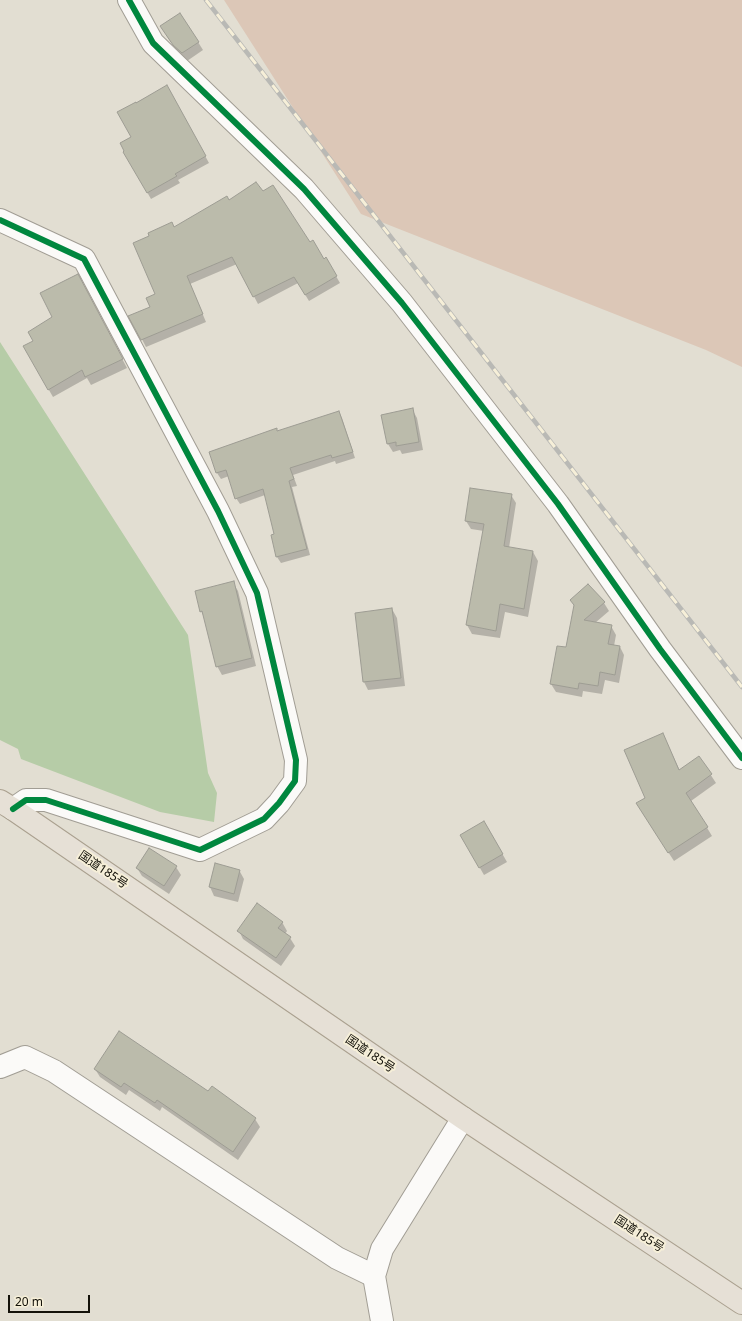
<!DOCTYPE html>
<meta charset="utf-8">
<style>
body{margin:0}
#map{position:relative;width:742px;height:1321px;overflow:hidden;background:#e2ded2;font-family:"Noto Sans",sans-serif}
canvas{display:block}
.scale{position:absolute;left:8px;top:1295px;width:82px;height:18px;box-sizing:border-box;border:2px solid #14120a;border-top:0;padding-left:5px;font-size:12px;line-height:14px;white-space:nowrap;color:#14120a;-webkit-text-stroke:3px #f6efd8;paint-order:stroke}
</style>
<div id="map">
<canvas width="742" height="1321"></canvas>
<div class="scale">20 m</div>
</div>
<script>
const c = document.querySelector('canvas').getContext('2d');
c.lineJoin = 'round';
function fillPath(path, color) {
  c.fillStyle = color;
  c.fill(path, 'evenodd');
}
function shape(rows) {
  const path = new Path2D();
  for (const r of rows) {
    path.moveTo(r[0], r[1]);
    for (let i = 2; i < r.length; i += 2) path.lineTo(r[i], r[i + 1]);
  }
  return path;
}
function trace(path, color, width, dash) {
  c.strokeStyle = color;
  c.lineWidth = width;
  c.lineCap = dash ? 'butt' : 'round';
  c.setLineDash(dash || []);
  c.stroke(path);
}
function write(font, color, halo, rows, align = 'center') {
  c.font = font + ' "Noto Sans","Noto Sans JP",sans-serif';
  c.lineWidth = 4;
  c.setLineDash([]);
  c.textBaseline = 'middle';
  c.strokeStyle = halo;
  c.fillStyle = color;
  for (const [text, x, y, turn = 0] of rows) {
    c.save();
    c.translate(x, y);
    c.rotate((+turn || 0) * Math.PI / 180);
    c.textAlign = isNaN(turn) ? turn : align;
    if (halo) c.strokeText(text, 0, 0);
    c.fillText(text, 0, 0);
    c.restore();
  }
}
fillPath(shape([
 [224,0,742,0,742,367,706,350,361,214]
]), '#dcc7b7');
fillPath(shape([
 [0,342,188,635,208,773,217,793,214,822,160,812,21,759,18,749,0,740]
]), '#b6cca7');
fillPath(shape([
 [166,35,198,42,203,50,187,61,179,53],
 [167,86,209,163,178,180,180,183,151,199,124,152,132,137,119,112],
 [229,201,309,244,324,260,326,259,340,283,309,301,298,283,258,304,237,264,190,284,206,322,146,347,130,316,151,307,156,295,174,228],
 [82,283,127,368,91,385,87,378,53,397,24,347,34,341],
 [412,409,417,418,423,450,402,454,400,450,393,452,388,444],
 [339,412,342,418,355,458,336,464,335,461,293,475,297,486,292,487,310,555,281,563,277,557,272,536,276,535,265,495,240,504,236,498,229,476,221,479,217,473,210,452,276,429,277,432],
 [511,495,516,503,509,548,533,552,538,561,528,617,505,612,500,638,472,634,467,625,484,531,471,529,466,521],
 [233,583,238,591,256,666,222,675,217,666,205,619,201,611],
 [571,600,604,603,609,611,595,623,611,626,616,635,614,646,620,647,624,655,619,683,605,680,602,694,583,691,582,697,556,692,551,684,567,649,575,607],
 [392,609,397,618,405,686,368,690,364,682],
 [663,734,680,771,699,757,716,783,691,801,712,836,674,861,642,812],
 [484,822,507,862,484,875,461,835],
 [149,849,176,867,181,875,169,894,142,876,137,868],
 [239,870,244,879,238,902,214,896,210,887],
 [282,922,287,931,285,934,290,938,295,946,281,966,243,939,239,931],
 [95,1069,208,1093,255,1119,260,1127,238,1160,162,1107,160,1111,129,1090,126,1095,100,1077]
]), '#0003');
const building = shape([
 [180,13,199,42,182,53,173,45,160,26,180,13],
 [167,85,206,156,175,174,177,176,147,193,123,152,124,151,120,143,131,137,117,112,136,102,136,103,167,85],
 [256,182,263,191,273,185,310,242,313,240,324,259,326,257,337,276,305,295,294,277,253,297,232,257,187,276,203,314,141,340,128,316,150,307,146,298,155,294,133,243,149,236,148,233,172,222,174,227,227,196,229,200,256,182],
 [78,274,123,359,85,377,82,370,48,390,23,346,33,341,28,332,52,317,40,293,78,274],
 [413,408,419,442,396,446,396,442,387,444,381,415,413,408],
 [339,411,353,452,332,458,331,455,290,468,294,479,289,481,307,549,276,557,271,535,274,534,263,489,235,499,226,470,216,473,209,452,277,428,277,431,339,411],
 [470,488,512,494,504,546,533,551,524,609,500,604,496,631,466,625,484,524,465,521,470,488],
 [234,581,252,658,216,667,202,611,200,612,195,591,234,581],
 [588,584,605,602,584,620,612,625,608,644,620,646,615,675,600,672,598,686,579,683,578,689,550,684,557,646,566,647,574,605,570,600,588,584],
 [392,608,401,678,363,682,355,613,392,608],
 [663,733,679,770,699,756,712,774,686,793,708,827,668,853,636,803,645,798,624,750,663,733],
 [484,821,503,854,479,868,460,835,484,821],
 [149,848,177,866,164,886,136,868,149,848],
 [215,863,240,870,234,894,209,887,215,863],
 [257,903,283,922,278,928,291,937,276,958,237,931,257,903],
 [119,1031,208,1091,212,1086,256,1118,233,1152,157,1100,155,1103,124,1083,121,1087,94,1069,119,1031]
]);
fillPath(building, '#bbbbab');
trace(building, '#9d9c93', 1);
const minor = shape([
 [129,0,153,43,304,189,402,303,558,504,660,649,742,758],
 [0,220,84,259,218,511,257,593,296,760,295,781,279,803,264,819,200,850,46,800,26,800,13,809],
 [0,1067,25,1057,54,1071,337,1258,374,1276]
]);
const tertiary = shape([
 [382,1321,374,1276,382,1249,463,1118]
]);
const trunk = shape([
 [0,801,13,809,463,1118,742,1303]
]);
trace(minor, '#a19d94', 24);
trace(tertiary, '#a19d94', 24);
trace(trunk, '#aaa08f', 24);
trace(minor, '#fbfaf8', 22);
trace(tertiary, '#fbfaf8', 22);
trace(trunk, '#e6e0d6', 22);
const rail = shape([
 [206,0,742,687]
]);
trace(rail, '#b9b9b5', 4.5);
trace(rail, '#f6efd8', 3, [9]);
trace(shape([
 [129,0,153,43,304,189,402,303,558,504,660,649,742,758],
 [0,220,84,259,218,511,257,593,296,760,295,781,279,803,264,819,200,850,46,800,26,800,13,809]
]), '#00873e', 6);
write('12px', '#14120a', '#f6efd8', [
 ["国道185号",103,870,34],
 ["国道185号",370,1054,34],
 ["国道185号",639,1234,33]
]);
</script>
